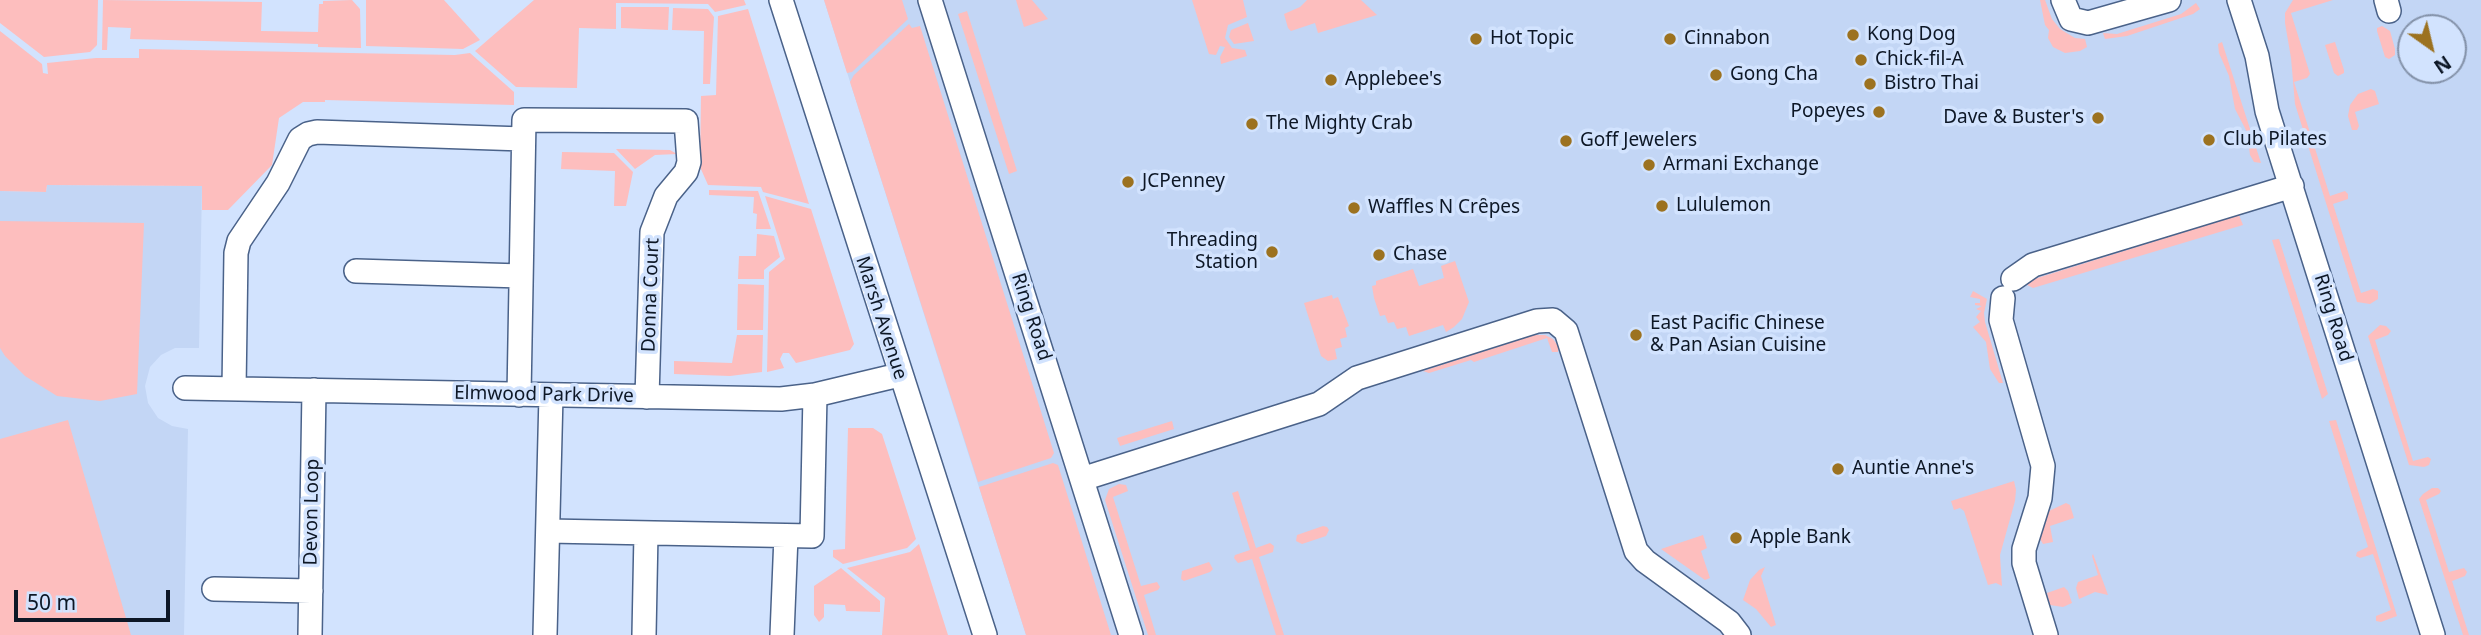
<!DOCTYPE html>
<meta charset="utf-8">
<style>
body{margin:0}
#map{position:relative;width:2481px;height:635px;overflow:hidden;background:#d2e3fe;font-family:"Noto Sans",sans-serif}
canvas{display:block}
.north{position:absolute;left:2397px;top:14px;width:70px;height:70px;box-sizing:border-box;background:#d2e3fe;border:2px solid #8391a8;border-radius:50%;rotate:146deg;font-size:19px;font-weight:700;line-height:28px;text-align:center;color:#0d1726}
.north::after{content:'';display:block;margin:auto;width:24px;height:32px;background:#9c7220;clip-path:polygon(50% 0,100% 100%,50% 72%,0 100%)}
.scale{position:absolute;left:14px;top:590px;width:156px;height:32px;box-sizing:border-box;border:4px solid #0d1726;border-top:0;padding-left:9px;font-size:21px;line-height:24px;white-space:nowrap;color:#0d1726;-webkit-text-stroke:5px #d2e3fe;paint-order:stroke}
</style>
<div id="map">
<canvas width="2481" height="635"></canvas>
<div class="north">N</div>
<div class="scale">50 m</div>
</div>
<script>
const c = document.querySelector('canvas').getContext('2d');
c.lineJoin = 'round';
function fillPath(path, color) {
  c.fillStyle = color;
  c.fill(path, 'evenodd');
}
function shape(rows) {
  const path = new Path2D();
  for (const r of rows) {
    path.moveTo(r[0], r[1]);
    for (let i = 2; i < r.length; i += 2) path.lineTo(r[i], r[i + 1]);
  }
  return path;
}
function trace(path, color, width, dash) {
  c.strokeStyle = color;
  c.lineWidth = width;
  c.lineCap = dash ? 'butt' : 'round';
  c.setLineDash(dash || []);
  c.stroke(path);
}
function write(font, color, halo, rows, align = 'center') {
  c.font = font + ' "Noto Sans",sans-serif';
  c.lineWidth = 7;
  c.setLineDash([]);
  c.textBaseline = 'middle';
  c.strokeStyle = halo;
  c.fillStyle = color;
  for (const [text, x, y, turn = 0] of rows) {
    c.save();
    c.translate(x, y);
    c.rotate((+turn || 0) * Math.PI / 180);
    c.textAlign = isNaN(turn) ? turn : align;
    if (halo) c.strokeText(text, 0, 0);
    c.fillText(text, 0, 0);
    c.restore();
  }
}
fillPath(shape([
 [824,0,2481,0,2481,635,1026,635],
 [2411,28,2453,28,2453,70,2411,70],
 [47,185,202,186,199,348,175,348,161,355,150,367,145,386,148,403,158,418,172,426,188,429,184,635,0,635,0,191,46,192]
]), '#c3d6f5');
fillPath(shape([
 [0,0,98,0,97,45,90,52,44,57,0,23],
 [103,0,262,2,261,31,318,32,319,4,323,4,323,1,352,0,360,9,361,48,318,47,318,44,130,39,131,28,108,27,107,50,102,50],
 [366,0,444,0,480,40,463,49,366,46],
 [534,0,744,0,746,5,715,12,708,4,616,3,616,29,579,28,577,88,516,87,475,51],
 [824,0,902,0,908,19,852,72,847,73],
 [1016,0,1032,0,1048,19,1024,27],
 [1192,0,1243,0,1247,17,1228,25,1225,38,1232,48,1245,50,1247,56,1221,64,1220,57,1225,47,1220,46,1216,55,1209,54],
 [1307,0,1361,0,1377,15,1318,33,1315,23,1291,31,1288,28,1284,14,1300,7],
 [2040,0,2045,0,2052,19,2060,29,2075,38,2085,39,2087,47,2080,51,2065,53,2053,47,2048,38,2049,30,2045,25],
 [2293,0,2333,0,2291,13,2310,74,2307,78,2294,82,2330,196,2345,191,2348,194,2348,199,2333,204,2361,293,2373,289,2378,291,2378,299,2370,304,2357,302,2295,104,2291,58,2285,23,2285,13],
 [2196,3,2200,9,2193,14,2127,36,2105,39,2103,33,2117,34,2181,14],
 [621,7,669,7,668,30,621,28],
 [673,8,708,9,714,17,710,84,703,84,704,31,672,30],
 [748,9,809,204,763,192,761,187,708,185,700,167,701,96,716,95,718,16],
 [967,11,1017,171,1009,174,958,14],
 [1248,23,1254,41,1234,44,1229,37,1231,30],
 [909,24,912,28,920,26,1054,453,1051,458,978,482,850,82,854,75],
 [2382,26,2390,31,2395,49,2395,55,2389,59,2385,57,2377,31,2377,28],
 [0,31,42,64,43,73,48,74,47,63,96,58,139,58,139,49,455,55,470,53,514,92,514,105,325,100,325,102,303,102,279,118,272,165,228,210,202,210,202,186,47,185,46,192,0,191],
 [2222,42,2261,163,2254,162,2250,155,2247,132,2235,109,2229,76,2219,53,2218,44],
 [2335,42,2344,70,2344,73,2338,76,2334,73,2325,45],
 [2371,89,2375,91,2379,104,2355,112,2359,126,2357,130,2352,130,2348,116,2350,105,2358,94],
 [616,149,670,150,677,154,655,155,635,169],
 [562,152,614,153,633,172,626,206,614,206,615,171,561,169],
 [709,190,758,191,771,229,756,229,757,214,753,213,754,197,709,195],
 [765,196,811,209,854,344,850,350,796,363,789,353,783,353,780,359,784,368,767,372,769,272,785,259],
 [2239,215,2243,225,2033,288,2027,285,2034,279],
 [0,221,144,223,137,394,100,401,57,396,25,376,5,356,0,348],
 [757,234,774,236,780,257,764,270,764,279,738,279,739,256,756,256],
 [2279,239,2328,394,2322,399,2272,240],
 [1455,261,1469,302,1462,319,1454,327,1446,332,1443,325,1409,336,1406,327,1397,329,1394,322,1388,323,1385,315,1380,316,1374,298,1372,286,1376,285,1376,281,1413,269,1419,286,1444,278,1441,266],
 [738,284,764,285,763,330,737,330],
 [1973,291,1987,299,1984,313,1985,322,2003,383,1999,383,1990,369,1986,342,1973,327,1980,322,1976,317,1981,311,1976,309,1982,306,1975,305,1975,303,1980,303,1980,299,1970,297],
 [1332,295,1333,299,1338,297,1349,326,1345,328,1347,337,1340,339,1342,347,1335,349,1337,359,1328,361,1321,356,1304,303],
 [2380,325,2386,326,2391,331,2388,335,2375,340,2413,461,2428,457,2431,459,2429,465,2424,467,2409,465,2368,336],
 [737,335,763,335,762,372,730,376,674,374,674,361,732,363],
 [1534,335,1545,335,1553,339,1558,346,1558,352,1552,352,1547,338,1474,362,1471,360,1429,373,1423,371],
 [68,420,131,635,0,635,0,439],
 [2336,420,2397,616,2381,622,2376,621,2376,616,2391,610,2373,554,2360,558,2356,556,2357,552,2368,547,2329,421],
 [1172,421,1174,429,1120,446,1117,438],
 [848,428,873,428,882,434,916,539,907,548,843,564,833,557,833,550,845,549],
 [1053,463,1058,465,1111,635,1026,635,979,487],
 [2014,481,2016,490,2015,501,2000,555,2002,586,1996,583,1988,585,1964,511,1960,508,1954,510,1951,501],
 [1119,484,1126,485,1128,491,1113,497,1141,586,1157,582,1160,587,1158,590,1144,595,1156,635,1148,635,1105,500,1109,489],
 [2432,488,2438,488,2441,491,2439,494,2426,500,2449,572,2464,568,2467,572,2465,576,2452,581,2469,635,2463,635,2419,499,2423,494],
 [1238,491,1256,548,1270,543,1274,546,1273,552,1259,557,1284,635,1276,635,1252,559,1238,563,1234,558,1235,555,1250,550,1232,493],
 [2066,503,2070,505,2074,518,2050,526,2053,542,2043,544,2040,539,2049,511],
 [1323,526,1327,527,1329,530,1326,536,1302,544,1296,541,1297,535],
 [1703,535,1707,548,1701,551,1710,578,1705,580,1661,549],
 [919,544,948,635,882,635,885,598,847,568,910,552],
 [2093,554,2108,595,2095,592,2079,599,2076,588,2078,582,2098,575,2092,556],
 [1209,562,1213,569,1210,572,1184,581,1181,579,1182,571],
 [1765,567,1761,576,1776,625,1771,627,1756,609,1743,600,1750,580,1759,570],
 [841,568,880,601,880,612,846,611,845,605,824,604,824,617,819,622,814,615,814,586],
 [2064,587,2068,591,2072,603,2063,607,2050,605,2047,593]
]), '#fdbebe');
const minor = shape([
 [781,0,985,635],
 [930,0,1131,635],
 [2063,0,2071,19,2088,23,2169,0],
 [2239,0,2257,56,2267,111,2433,635],
 [2386,0,2389,11],
 [356,271,521,276],
 [2013,279,2033,265,2292,186],
 [2003,298,2001,320,2043,466,2040,498,2024,549,2024,563,2046,635],
 [185,388,781,399,815,395,899,375],
 [234,389,236,253,239,241,278,183,300,139,308,134,317,132,523,139],
 [519,395,524,120,686,121,689,162,686,172,666,196,652,232,647,397],
 [1082,479,1319,404,1357,378,1537,321,1553,320,1566,331,1636,551,1645,561,1729,622,1739,635],
 [548,531,812,536,815,395],
 [214,589,311,591],
 [310,635,314,390],
 [545,635,551,395],
 [644,635,646,533],
 [782,635,786,536]
]);
trace(minor, '#4a6289', 26);
trace(minor, '#fff', 23);
for (const [x, y, r, color] of [
 [1853,35,7,"#9c7220"],
 [1476,39,7,"#9c7220"],
 [1670,39,7,"#9c7220"],
 [1861,60,7,"#9c7220"],
 [1716,75,7,"#9c7220"],
 [1331,80,7,"#9c7220"],
 [1870,84,7,"#9c7220"],
 [1879,112,7,"#9c7220"],
 [2098,118,7,"#9c7220"],
 [1252,124,7,"#9c7220"],
 [2209,140,7,"#9c7220"],
 [1566,141,7,"#9c7220"],
 [1649,165,7,"#9c7220"],
 [1128,182,7,"#9c7220"],
 [1662,206,7,"#9c7220"],
 [1354,208,7,"#9c7220"],
 [1272,252,7,"#9c7220"],
 [1379,255,7,"#9c7220"],
 [1636,335,7,"#9c7220"],
 [1838,469,7,"#9c7220"],
 [1736,538,7,"#9c7220"]
]) {
  const dot = new Path2D();
  dot.arc(x, y, r, 0, 2 * Math.PI);
  c.fillStyle = color;
  c.fill(dot);
  trace(dot, '#d2e3fe', 2.5);
}
write('19px', '#0d1726', '#d2e3fe', [
 ["Kong Dog",1867,35],
 ["Hot Topic",1490,39],
 ["Cinnabon",1684,39],
 ["Chick-fil-A",1875,60],
 ["Gong Cha",1730,75],
 ["Applebee's",1345,80],
 ["Bistro Thai",1884,84],
 ["Popeyes",1865,112,"right"],
 ["Dave & Buster's",2084,118,"right"],
 ["The Mighty Crab",1266,124],
 ["Club Pilates",2223,140],
 ["Goff Jewelers",1580,141],
 ["Armani Exchange",1663,165],
 ["JCPenney",1142,182],
 ["Lululemon",1676,206],
 ["Waffles N Crȇpes",1368,208],
 ["Threading",1258,241,"right"],
 ["Station",1258,263,"right"],
 ["Chase",1393,255],
 ["East Pacific Chinese",1650,324],
 ["& Pan Asian Cuisine",1650,346],
 ["Auntie Anne's",1852,469],
 ["Apple Bank",1750,538]
], 'left');
write('19px', '#0d1726', '#d2e3fe', [
 ["Donna Court",651,295,-88],
 ["Ring Road",1031,317,72],
 ["Marsh Avenue",881,318,72],
 ["Ring Road",2333,318,73],
 ["Elmwood Park Drive",544,395,1],
 ["Devon Loop",312,512,-89]
]);
</script>
